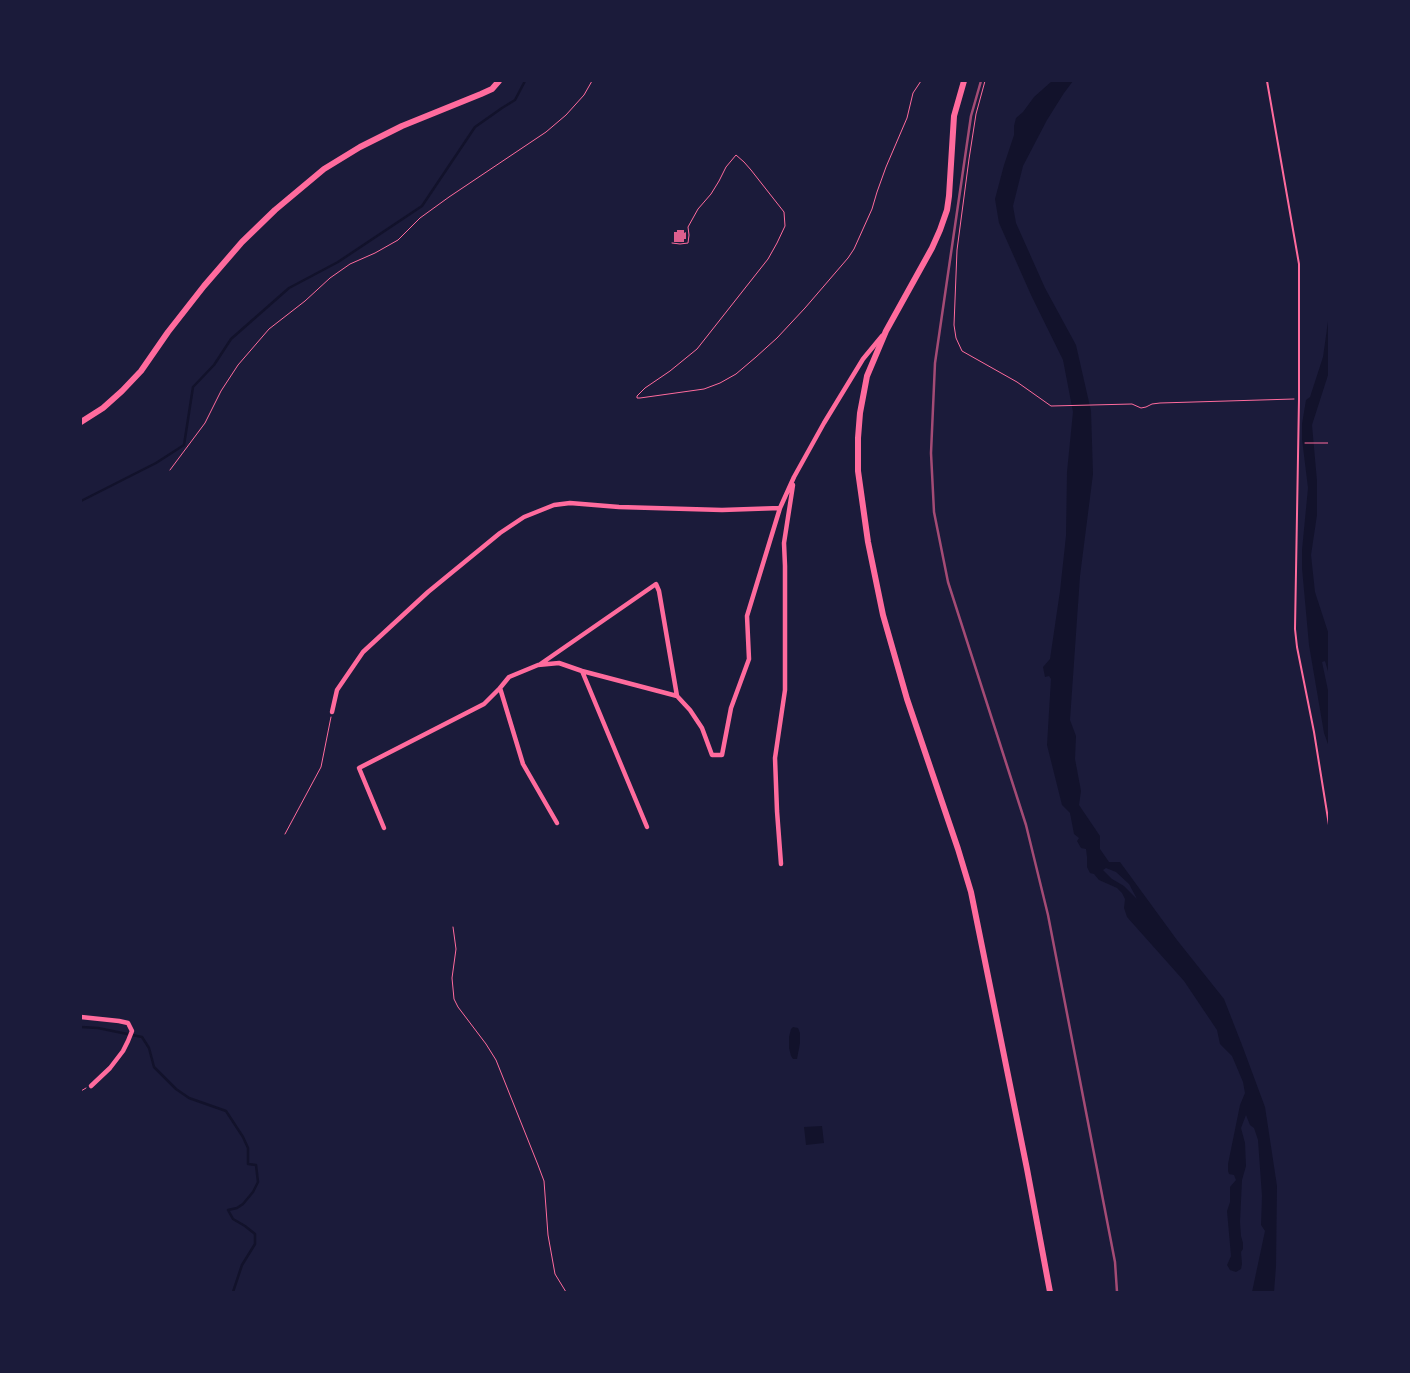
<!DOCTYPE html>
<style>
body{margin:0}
#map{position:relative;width:1410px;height:1373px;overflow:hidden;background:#1b1b3a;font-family:"Exo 2",sans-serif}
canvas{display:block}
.frame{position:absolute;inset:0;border:82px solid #1b1b3a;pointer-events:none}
</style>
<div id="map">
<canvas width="1410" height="1373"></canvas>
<div class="frame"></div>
</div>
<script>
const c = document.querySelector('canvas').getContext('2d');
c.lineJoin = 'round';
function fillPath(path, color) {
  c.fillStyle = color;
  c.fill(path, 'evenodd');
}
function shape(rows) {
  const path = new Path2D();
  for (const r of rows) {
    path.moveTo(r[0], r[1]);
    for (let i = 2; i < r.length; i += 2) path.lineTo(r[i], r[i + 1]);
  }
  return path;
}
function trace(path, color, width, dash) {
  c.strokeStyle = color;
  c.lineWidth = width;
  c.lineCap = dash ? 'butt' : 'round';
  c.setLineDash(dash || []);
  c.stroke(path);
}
fillPath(shape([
 [1052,81,1073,81,1064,93,1047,120,1023,166,1013,206,1016,223,1045,288,1076,345,1091,411,1093,474,1080,576,1070,720,1076,736,1075,759,1081,791,1079,805,1100,836,1100,849,1109,862,1120,862,1177,940,1224,999,1242,1045,1265,1107,1277,1186,1276,1266,1274,1292,1252,1292,1265,1231,1261,1225,1262,1196,1258,1140,1254,1128,1250,1125,1246,1115,1241,1128,1245,1143,1246,1166,1242,1180,1240,1222,1241,1236,1243,1243,1243,1249,1241,1252,1242,1264,1241,1269,1236,1272,1230,1270,1227,1265,1231,1256,1227,1211,1230,1202,1230,1187,1236,1180,1234,1175,1229,1174,1228,1171,1228,1164,1240,1105,1245,1093,1243,1082,1232,1056,1220,1044,1217,1030,1184,981,1127,917,1124,908,1125,899,1122,893,1117,888,1099,880,1094,874,1090,873,1087,867,1087,857,1086,849,1081,848,1077,841,1079,838,1074,834,1070,813,1062,805,1047,745,1051,679,1049,676,1045,677,1043,667,1050,659,1060,591,1066,536,1067,472,1073,412,1063,360,1031,295,999,223,995,199,1004,165,1014,135,1014,126,1016,118,1023,112,1034,97],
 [1106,868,1116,872,1129,884,1137,899,1124,886,1112,879,1103,870],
 [1329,314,1329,372,1312,425,1317,481,1317,515,1311,555,1315,592,1329,635,1329,675,1325,661,1322,662,1329,695,1329,747,1324,733,1309,645,1302,568,1302,550,1308,488,1302,439,1302,424,1306,400,1310,397,1323,357],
 [793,1027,798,1028,800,1033,800,1043,797,1059,793,1059,791,1056,789,1048,789,1037,791,1029],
 [822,1126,824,1143,806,1145,804,1127]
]), '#12122b');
trace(shape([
 [81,501,156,463,184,445,193,387,214,365,231,339,289,288,338,262,422,206,475,127,502,108,515,100,525,81],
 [81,1027,98,1028,142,1037,149,1048,154,1067,176,1089,189,1098,226,1111,243,1137,248,1148,248,1164,256,1165,258,1182,253,1192,243,1204,237,1208,228,1210,233,1219,245,1226,255,1234,255,1244,242,1265,233,1292]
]), '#12122b', 2.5);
fillPath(shape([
 [677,230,684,230,684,233,686,232,686,239,684,239,684,242,674,242,674,232,677,232]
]), '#dd5f8e');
trace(shape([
 [985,81,976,114,969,159,957,250,954,325,956,338,962,351,1017,382,1051,406,1132,404,1141,408,1146,407,1152,404,1160,403,1294,399],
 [672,243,680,244,688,243,689,235,688,227,698,209,711,194,719,181,726,167,736,155,744,162,751,170,784,212,785,226,777,243,768,259,697,349,670,371,645,388,637,396,637,398,640,398,704,389,720,383,736,374,756,357,777,338,805,308,848,258,854,249,872,209,877,192,886,167,907,118,913,93,921,81],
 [1305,443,1329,443],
 [170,470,205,423,221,391,238,365,269,329,305,301,330,278,350,264,375,253,398,240,420,218,449,197,546,132,566,115,584,95,592,81],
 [285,834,321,767,331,717],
 [453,927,456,949,452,978,454,999,458,1007,486,1044,496,1060,538,1165,544,1181,548,1235,555,1274,566,1292],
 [81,1091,86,1088]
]), '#ff6b9d', 1);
trace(shape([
 [1267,81,1299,264,1299,399,1295,629,1297,647,1314,732,1329,825]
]), '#ff6b9d', 2);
trace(shape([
 [539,665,656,584,659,591,677,696],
 [582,671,647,827],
 [500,688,523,764,557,823],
 [332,712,337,690,363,652,428,592,500,533,524,517,554,505,570,503,619,507,722,510,780,508],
 [384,828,359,768,484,704,500,688,509,677,538,665,559,663,582,671,677,696,690,710,702,728,712,755,722,755,731,708,749,659,747,616,780,508,794,477,824,423,863,359,882,336],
 [781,864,777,811,775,758,785,690,785,566,784,543,793,485],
 [81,1017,119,1021,128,1023,132,1031,128,1041,123,1051,110,1068,91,1086]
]), '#ff6b9d', 4.5);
trace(shape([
 [964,81,954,116,949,196,947,210,940,230,932,248,886,331,867,376,860,413,858,438,858,471,868,542,883,615,907,699,958,849,971,892,1027,1169,1050,1292],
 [81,422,103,408,122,391,141,371,168,332,204,286,242,242,275,210,324,169,360,147,402,126,481,94,492,89,499,81]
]), '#ff6b9d', 6);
trace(shape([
 [981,81,971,116,935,363,931,453,934,512,948,582,1026,825,1048,915,1115,1262,1117,1292]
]), '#a44b75', 2.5);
</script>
